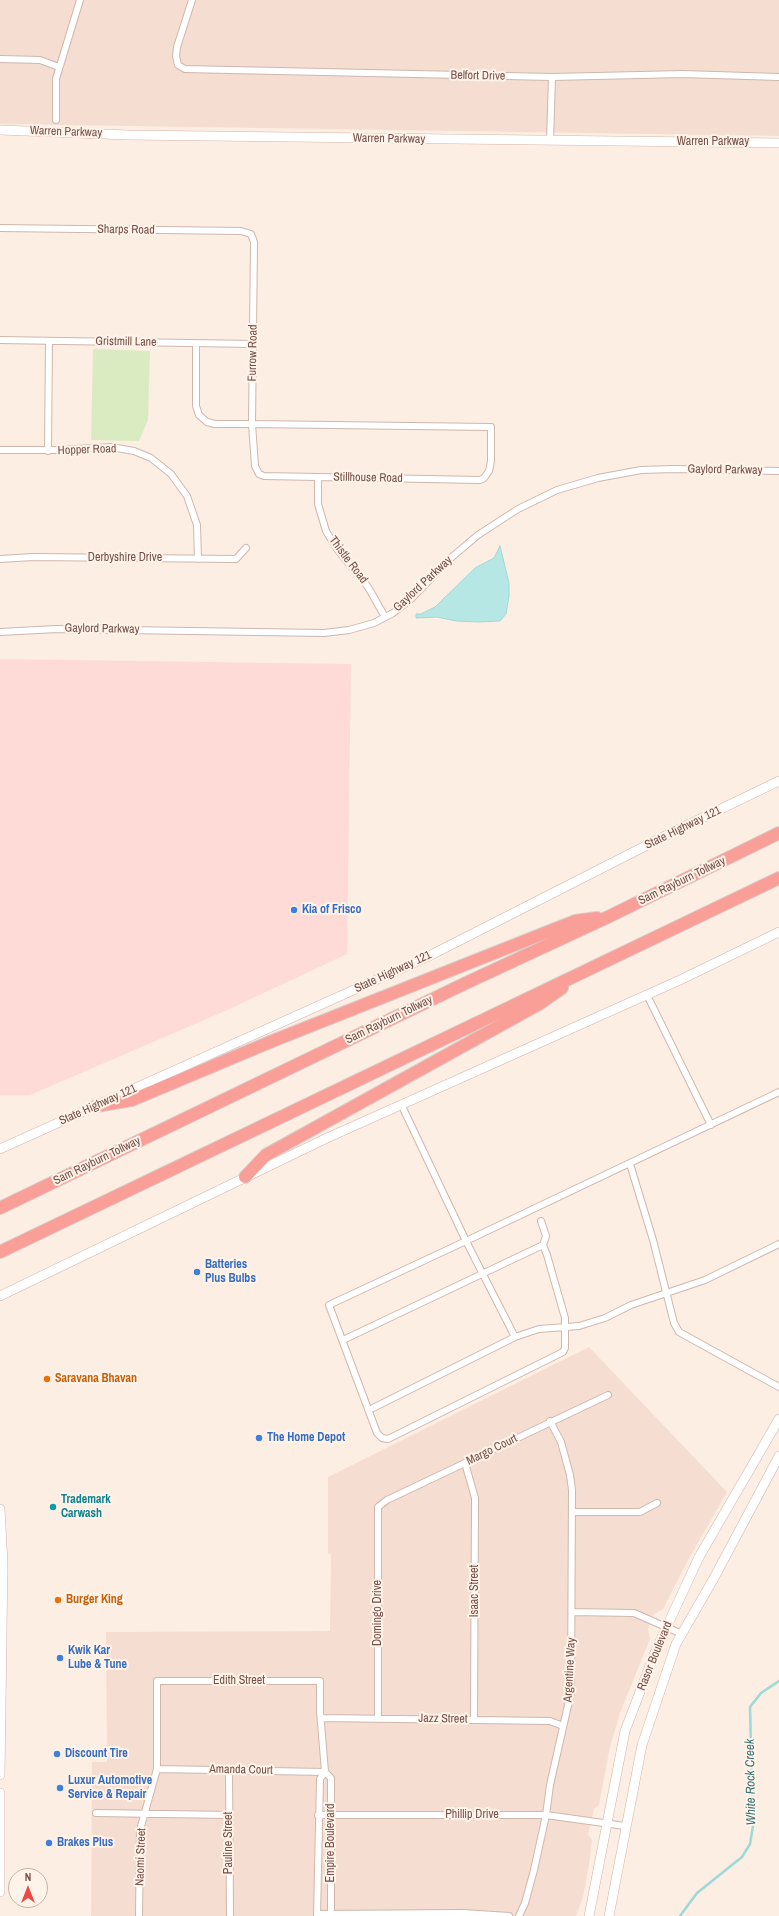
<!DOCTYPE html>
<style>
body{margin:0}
#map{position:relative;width:779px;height:1916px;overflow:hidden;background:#fdeee3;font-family:"Archivo Narrow",sans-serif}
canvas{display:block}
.north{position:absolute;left:8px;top:1868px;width:40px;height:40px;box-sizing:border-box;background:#fff3ea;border:1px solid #c8b2a9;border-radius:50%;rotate:0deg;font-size:11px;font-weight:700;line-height:16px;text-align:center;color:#765048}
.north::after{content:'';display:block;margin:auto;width:14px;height:18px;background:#eb4a44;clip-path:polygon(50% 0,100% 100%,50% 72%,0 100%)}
</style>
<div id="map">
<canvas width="779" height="1916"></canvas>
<div class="north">N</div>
</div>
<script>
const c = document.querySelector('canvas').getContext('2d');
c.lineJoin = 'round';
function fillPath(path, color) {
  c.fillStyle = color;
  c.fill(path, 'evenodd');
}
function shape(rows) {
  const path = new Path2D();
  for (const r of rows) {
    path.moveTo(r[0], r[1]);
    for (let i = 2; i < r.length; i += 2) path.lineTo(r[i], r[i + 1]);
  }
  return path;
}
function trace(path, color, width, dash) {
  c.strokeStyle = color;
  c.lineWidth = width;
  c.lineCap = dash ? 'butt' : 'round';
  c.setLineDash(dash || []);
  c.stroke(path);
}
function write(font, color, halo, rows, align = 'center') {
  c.font = font + ' "Archivo Narrow",sans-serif';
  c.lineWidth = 4;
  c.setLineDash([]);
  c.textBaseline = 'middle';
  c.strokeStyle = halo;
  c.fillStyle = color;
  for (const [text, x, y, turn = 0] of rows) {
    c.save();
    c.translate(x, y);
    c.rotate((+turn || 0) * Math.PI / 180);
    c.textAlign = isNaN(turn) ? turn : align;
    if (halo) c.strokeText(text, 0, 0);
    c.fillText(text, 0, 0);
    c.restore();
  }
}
fillPath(shape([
 [0,0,779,0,779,136,0,124],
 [589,1347,727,1492,686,1564,663,1609,654,1614,648,1629,650,1639,620,1713,610,1747,599,1805,594,1809,588,1834,592,1840,590,1859,583,1897,576,1916,91,1916,92,1762,107,1762,106,1632,330,1631,331,1554,328,1554,328,1477]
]), '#f5ded1');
fillPath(shape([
 [0,659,351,664,347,954,225,1011,30,1095,0,1095]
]), '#fedbd6');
fillPath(shape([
 [93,349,150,351,148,420,139,441,91,440]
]), '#daebc1');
const water = shape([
 [500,546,509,583,509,596,506,614,500,621,478,622,456,621,437,617,416,618,416,614,421,614,435,607,475,568,494,558,500,546]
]);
fillPath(water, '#b7e7e5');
trace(water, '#9dd9d7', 1);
trace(shape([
 [680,1916,697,1893,742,1857,750,1844,753,1826,750,1707,761,1693,779,1681]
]), '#9dd9d7', 2.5);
const street = shape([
 [192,0,177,47,176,56,178,65,185,69,552,77,683,74,779,77],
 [0,59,40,60,59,67],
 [56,120,56,79,80,0],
 [550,141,552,77],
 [0,228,241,231,251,234,254,242,252,424,255,466,259,474,264,476,480,480,484,478,489,471,491,461,491,427,252,424,215,424,207,422,199,415,196,406,196,343],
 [0,340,253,344],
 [0,450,59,450,111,447,134,451,151,458,171,474,187,496,197,525,198,559],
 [48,451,49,341],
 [318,477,318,504,326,531,337,549,368,587,385,617],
 [0,559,33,557,236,559,246,548],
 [0,632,57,629,324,633,349,630,374,623,393,613,411,599,452,557,478,535,518,509,557,490,598,478,641,470,674,469,779,471],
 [647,995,711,1125],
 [401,1104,466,1241,779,1092],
 [630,1164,653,1240,674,1323,679,1332,779,1387],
 [515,1337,539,1329,579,1326,605,1318,631,1305,705,1280,779,1244],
 [343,1340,543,1245],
 [369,1410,515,1337,466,1241,329,1305,377,1433,382,1438,388,1439,563,1352,565,1348,565,1318,547,1255,543,1245,546,1236,541,1221],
 [465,1463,475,1498,474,1720],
 [572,1512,640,1512,657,1503],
 [572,1612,634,1613,682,1634],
 [321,1718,550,1721,563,1726],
 [378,1718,378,1507,387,1500,608,1395],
 [157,1769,325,1772],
 [229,1770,230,1916],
 [96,1813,230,1815],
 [318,1815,546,1815,625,1826],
 [317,1914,463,1913,509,1916],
 [139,1916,140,1830,157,1769,157,1681,320,1681,320,1711,325,1772,331,1778,331,1916],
 [317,1916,320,1779,325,1772],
 [519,1916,525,1903,534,1870,546,1815,550,1785,571,1692,572,1490,570,1475,561,1442,550,1421]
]);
const secondary = shape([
 [0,130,128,135,779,143],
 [0,1149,427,957,675,831,779,781],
 [0,1296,327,1138,680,980,779,932],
 [0,1509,3,1563,0,1775],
 [0,1793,0,1892],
 [589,1916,625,1731,656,1650,699,1557,779,1419],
 [609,1916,642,1745,676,1644,714,1578,779,1456]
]);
const highway = shape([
 [96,1106,132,1100,270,1042,575,921,597,918],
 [245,1177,266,1155,539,1004,562,988],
 [0,1208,466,983,608,917,779,833],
 [0,1252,779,878]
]);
trace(street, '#d1b6ac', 8);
trace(secondary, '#d4b4a9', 10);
trace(highway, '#d9cecc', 14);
trace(street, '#fff', 6);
trace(secondary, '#fff', 9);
trace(highway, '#f99f97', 12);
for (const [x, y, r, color] of [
 [294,910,4,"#3f7fe0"],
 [197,1272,4,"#3f7fe0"],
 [47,1379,4,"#e8710a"],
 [259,1438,4,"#3f7fe0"],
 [53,1507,4,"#0f9aa8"],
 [58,1600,4,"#e8710a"],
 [60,1658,4,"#3f7fe0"],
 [57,1754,4,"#3f7fe0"],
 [60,1788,4,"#3f7fe0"],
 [49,1843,4,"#3f7fe0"]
]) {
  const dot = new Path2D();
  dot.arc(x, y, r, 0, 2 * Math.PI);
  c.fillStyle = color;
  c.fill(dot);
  trace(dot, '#fff3ea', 1.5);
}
write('12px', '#765048', '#fff3ea', [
 ["Belfort Drive",478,76,1],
 ["Warren Parkway",66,132,2],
 ["Warren Parkway",389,139,1],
 ["Warren Parkway",713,142],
 ["Sharps Road",126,230,1],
 ["Gristmill Lane",126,342,1],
 ["Furrow Road",253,353,-89],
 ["Hopper Road",87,450,-2],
 ["Gaylord Parkway",725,470,1],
 ["Stillhouse Road",368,478,1],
 ["Derbyshire Drive",125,558],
 ["Thistle Road",348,560,53],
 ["Gaylord Parkway",423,584,-43],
 ["Gaylord Parkway",102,629,1],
 ["State Highway 121",683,828,-26],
 ["Sam Rayburn Tollway",682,881,-26],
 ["State Highway 121",393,972,-25],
 ["Sam Rayburn Tollway",389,1020,-26],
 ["State Highway 121",98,1105,-24],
 ["Sam Rayburn Tollway",97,1161,-26],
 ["Margo Court",492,1450,-26],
 ["Isaac Street",475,1591,-90],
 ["Domingo Drive",378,1613,-90],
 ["Rasor Boulevard",655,1656,-68],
 ["Argentine Way",570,1670,-87],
 ["Edith Street",239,1681],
 ["Jazz Street",443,1719,1],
 ["Amanda Court",241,1770,1],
 ["Phillip Drive",472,1815],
 ["Pauline Street",229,1843,-90],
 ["Empire Boulevard",331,1843,-90],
 ["Naomi Street",141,1857,-88]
]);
write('bold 12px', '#366cbe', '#fff3ea', [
 ["Kia of Frisco",302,910],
 ["Batteries",205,1265],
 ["Plus Bulbs",205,1279],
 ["The Home Depot",267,1438],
 ["Kwik Kar",68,1651],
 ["Lube & Tune",68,1665],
 ["Discount Tire",65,1754],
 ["Luxur Automotive",68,1781],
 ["Service & Repair",68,1795],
 ["Brakes Plus",57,1843]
], 'left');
write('bold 12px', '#c56008', '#fff3ea', [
 ["Saravana Bhavan",55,1379],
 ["Burger King",66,1600]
], 'left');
write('bold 12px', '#0d838f', '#fff3ea', [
 ["Trademark",61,1500],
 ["Carwash",61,1514]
], 'left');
write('italic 13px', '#387474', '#fff3ea', [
 ["White Rock Creek",751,1782,-91]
]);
</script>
